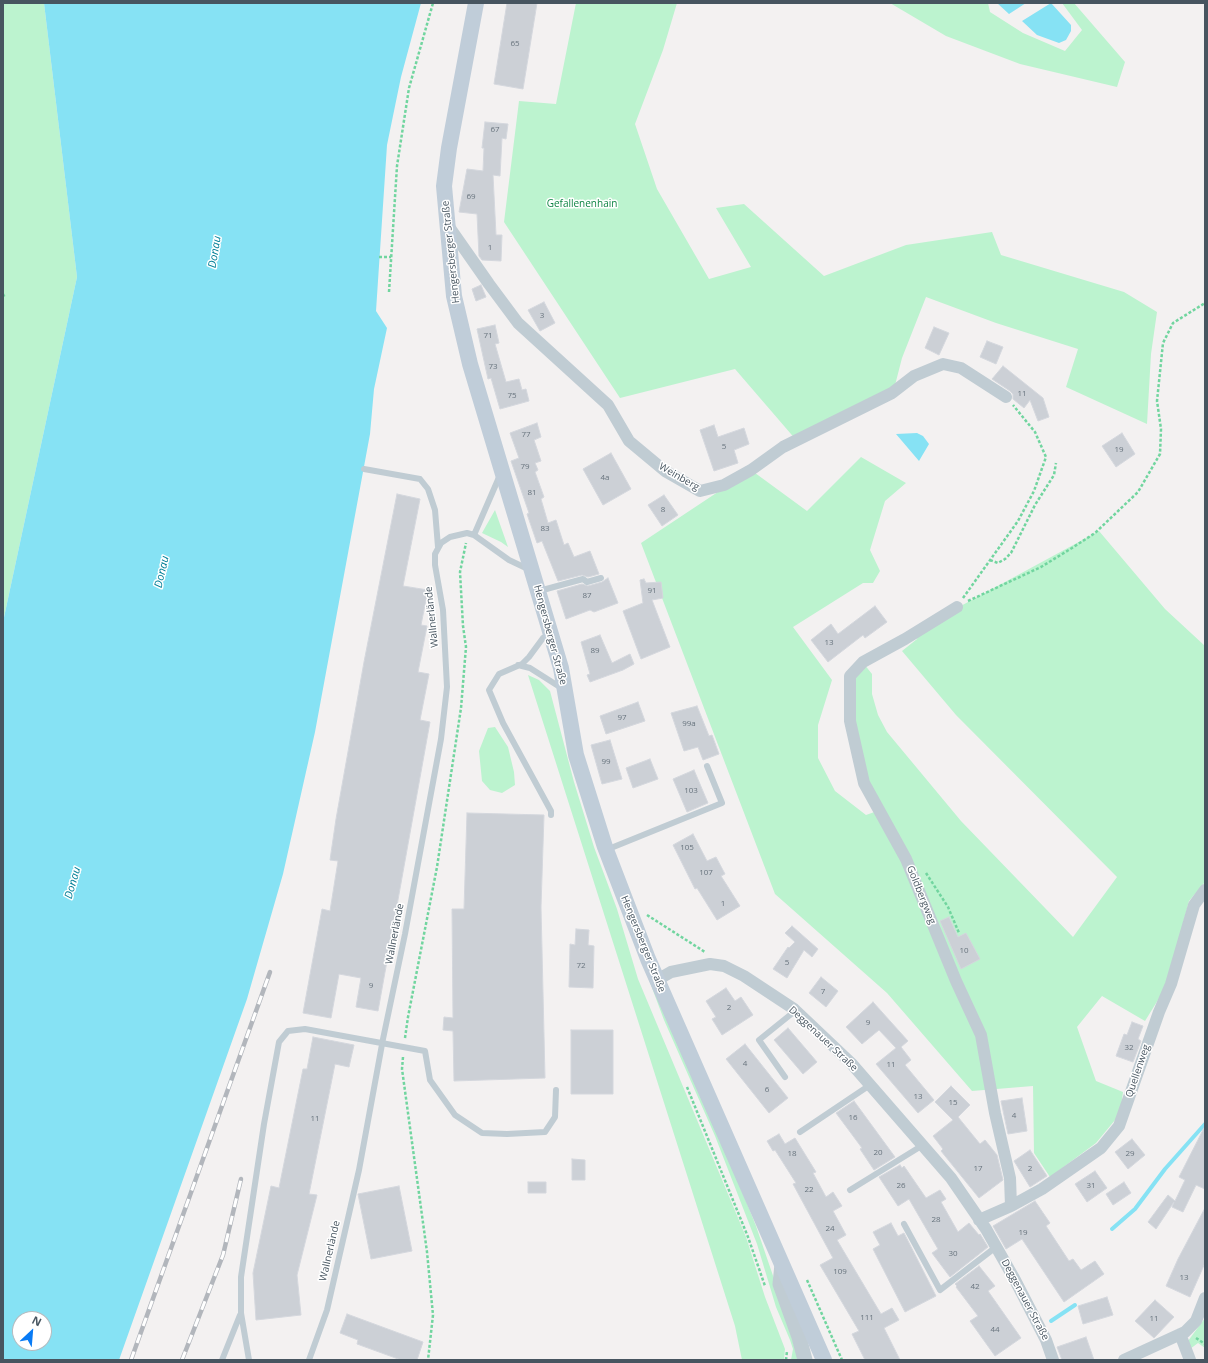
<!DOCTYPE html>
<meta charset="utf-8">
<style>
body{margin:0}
#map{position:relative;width:1208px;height:1363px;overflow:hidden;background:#f3f1f1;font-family:"Open Sans",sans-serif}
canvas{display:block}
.frame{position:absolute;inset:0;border:4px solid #475560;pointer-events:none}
.north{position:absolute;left:12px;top:1311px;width:40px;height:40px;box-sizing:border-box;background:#fff;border:1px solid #b5bbbf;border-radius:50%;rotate:26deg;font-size:11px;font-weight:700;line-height:16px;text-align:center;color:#475560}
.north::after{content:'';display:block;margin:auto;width:14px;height:18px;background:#097bf5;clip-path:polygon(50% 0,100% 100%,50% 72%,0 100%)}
</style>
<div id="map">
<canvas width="1208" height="1363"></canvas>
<div class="frame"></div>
<div class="north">N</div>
</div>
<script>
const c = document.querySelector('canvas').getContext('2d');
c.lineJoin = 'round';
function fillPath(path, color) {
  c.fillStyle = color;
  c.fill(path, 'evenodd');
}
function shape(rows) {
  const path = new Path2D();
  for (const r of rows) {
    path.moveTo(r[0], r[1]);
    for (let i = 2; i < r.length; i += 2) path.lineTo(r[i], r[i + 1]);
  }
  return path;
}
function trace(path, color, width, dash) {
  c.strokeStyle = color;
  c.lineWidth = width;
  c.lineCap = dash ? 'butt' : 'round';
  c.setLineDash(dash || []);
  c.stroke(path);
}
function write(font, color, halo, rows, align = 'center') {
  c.font = font + ' "Open Sans",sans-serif';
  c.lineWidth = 3;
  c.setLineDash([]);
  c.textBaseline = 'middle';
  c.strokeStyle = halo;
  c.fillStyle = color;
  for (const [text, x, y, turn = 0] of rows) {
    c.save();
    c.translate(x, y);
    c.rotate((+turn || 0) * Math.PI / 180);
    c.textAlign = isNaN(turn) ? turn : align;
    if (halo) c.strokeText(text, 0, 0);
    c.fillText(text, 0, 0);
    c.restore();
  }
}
fillPath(shape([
 [3,3,44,3,77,277,3,622],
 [576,3,677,3,663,50,635,124,657,189,709,279,751,267,716,208,744,204,824,276,906,245,992,232,1001,255,1124,292,1157,312,1151,354,1147,424,1066,387,1078,349,996,323,926,297,902,358,893,393,797,441,735,369,620,398,504,222,519,101,556,104],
 [890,3,988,3,990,12,1023,33,1065,51,1082,30,1062,3,1074,3,1125,62,1117,87,1020,64,946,36],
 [861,457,906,483,885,501,870,550,880,571,873,583,863,583,793,627,832,680,818,725,818,758,835,791,866,815,880,810,865,783,852,721,851,676,864,664,872,674,872,694,878,715,887,732,961,821,1073,937,1117,877,956,715,902,651,917,639,919,632,957,608,1099,531,1165,609,1205,646,1205,882,1189,901,1166,987,1145,1021,1102,996,1077,1027,1096,1081,1123,1092,1120,1114,1096,1143,1050,1177,1034,1153,1033,1086,972,1091,887,993,775,894,641,543,751,470,807,511],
 [495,510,508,547,501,542,482,533],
 [528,675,539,680,550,691,574,782,594,847,617,909,638,979,746,1237,765,1297,785,1349,784,1360,742,1360,735,1326],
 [495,727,508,747,514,772,515,785,502,793,490,790,482,781,479,751,488,728],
 [642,961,717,1128,756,1226,783,1305,798,1360,791,1360,793,1349,790,1340,776,1307,757,1244,715,1136,664,1020],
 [1205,1318,1205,1348,1198,1343,1190,1349,1188,1341]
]), '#bcf3cf');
fillPath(shape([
 [44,3,421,3,401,77,387,145,376,311,387,328,374,389,370,434,315,732,283,874,247,999,119,1360,3,1360,3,622,77,277],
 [20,1319,44,1319,44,1343,20,1343],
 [997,3,1026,3,1009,14],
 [1051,3,1071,25,1071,31,1066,40,1059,43,1037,35,1022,21],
 [917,433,923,436,929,444,919,461,896,434]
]), '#86e2f4');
trace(shape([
 [1112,1229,1135,1209,1165,1169,1205,1124],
 [1051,1321,1075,1305]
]), '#86e2f4', 4);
const building = shape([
 [507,3,537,3,523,89,494,84,507,3],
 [485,122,508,124,506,139,502,138,500,176,493,175,496,235,502,235,501,261,482,260,479,256,477,214,459,212,467,169,483,171,484,148,482,148,485,122],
 [481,285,486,297,476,301,472,289,481,285],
 [544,302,555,323,540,331,528,310,544,302],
 [495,325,499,343,495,344,506,382,519,379,522,390,526,389,529,401,500,409,491,378,488,379,477,329,495,325],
 [934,327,949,333,939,355,925,348,934,327],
 [987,341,1003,347,996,364,980,357,987,341],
 [1003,366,1043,398,1049,417,1038,421,1030,400,1024,408,1013,399,1013,394,1010,391,992,379,1003,366],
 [537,423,541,437,534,440,541,461,535,463,538,470,535,472,544,497,541,499,548,523,556,520,564,545,568,543,574,557,590,551,599,574,588,577,582,575,558,581,542,541,537,543,527,514,529,513,511,461,519,458,510,433,537,423],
 [714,425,718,437,744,428,749,444,734,450,738,463,714,471,700,430,714,425],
 [1122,433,1135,454,1116,467,1102,446,1122,433],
 [611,453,631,489,603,505,583,469,611,453],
 [397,494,420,499,403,586,428,590,421,625,427,626,418,672,429,674,420,720,430,722,378,1011,356,1007,361,978,339,974,331,1018,303,1013,322,909,330,911,338,861,330,860,336,819,364,662,397,494],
 [664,495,678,515,662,526,648,505,664,495],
 [608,578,618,603,594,612,590,610,566,619,557,591,582,584,588,586,602,582,608,578],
 [644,579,646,583,661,582,663,598,652,600,670,647,641,659,623,611,643,603,640,580,644,579],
 [875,606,887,622,865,638,863,635,828,662,811,640,831,624,838,634,875,606],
 [600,635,612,663,630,654,634,664,623,670,590,682,587,675,590,674,581,642,600,635],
 [638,702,645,721,606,734,600,716,638,702],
 [697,706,709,736,712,735,719,754,703,760,698,747,684,751,671,713,697,706],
 [610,740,622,779,602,784,591,745,610,740],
 [650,759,658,779,633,788,626,768,650,759],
 [694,770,708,803,687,812,673,779,694,770],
 [467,813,544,815,541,907,545,1078,454,1081,453,1031,443,1030,444,1017,453,1018,452,909,464,909,467,813],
 [693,834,707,861,716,857,725,874,721,876,740,906,717,920,697,888,695,889,673,845,693,834],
 [949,917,958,937,966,933,980,959,961,969,940,921,949,917],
 [792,926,818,949,812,957,804,950,787,978,773,969,788,947,789,948,795,942,785,933,792,926],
 [576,929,589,930,588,945,594,946,593,988,569,987,570,944,575,945,576,929],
 [821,977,838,991,826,1007,809,993,821,977],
 [726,988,735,1001,741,997,753,1015,722,1035,712,1019,716,1017,706,1001,726,988],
 [873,1002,908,1041,901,1047,911,1060,905,1065,934,1100,918,1113,876,1064,896,1048,879,1030,862,1044,846,1027,873,1002],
 [1132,1022,1143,1026,1138,1039,1141,1041,1133,1062,1116,1056,1124,1034,1127,1035,1132,1022],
 [788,1028,817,1062,803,1074,774,1040,788,1028],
 [571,1030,613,1030,613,1094,571,1094,571,1030],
 [313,1037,354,1045,349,1067,335,1064,309,1194,317,1195,297,1275,301,1315,256,1320,253,1273,271,1186,279,1188,303,1069,307,1069,313,1037],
 [745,1044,788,1098,769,1113,726,1059,745,1044],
 [951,1086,970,1105,958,1117,980,1144,985,1140,997,1155,1003,1180,979,1198,941,1151,943,1149,933,1136,953,1120,935,1102,951,1086],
 [1022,1098,1027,1131,1008,1134,1001,1101,1022,1098],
 [854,1101,895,1157,874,1170,860,1149,862,1148,836,1113,854,1101],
 [1205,1126,1205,1189,1196,1185,1183,1212,1172,1207,1174,1202,1156,1229,1148,1222,1168,1195,1175,1201,1185,1180,1179,1177,1205,1126],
 [779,1134,785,1144,795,1138,816,1172,813,1173,826,1197,833,1192,842,1206,833,1211,846,1235,837,1240,881,1314,892,1308,899,1320,884,1328,900,1360,865,1360,852,1334,859,1331,820,1265,833,1258,793,1184,796,1183,775,1150,773,1151,767,1141,779,1134],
 [1132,1139,1145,1155,1128,1169,1115,1152,1132,1139],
 [1030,1150,1047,1176,1030,1187,1014,1161,1030,1150],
 [572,1159,585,1160,585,1180,572,1180,572,1159],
 [900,1165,902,1168,904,1166,926,1198,940,1190,946,1199,941,1202,958,1232,969,1223,979,1235,980,1234,988,1247,950,1277,932,1253,938,1249,909,1199,898,1206,879,1177,900,1165],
 [1095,1171,1107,1188,1087,1202,1075,1184,1095,1171],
 [528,1182,546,1182,546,1193,528,1193,528,1182],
 [1124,1182,1131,1193,1113,1205,1106,1194,1124,1182],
 [399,1186,412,1251,371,1259,358,1194,399,1186],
 [1035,1201,1050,1223,1046,1226,1069,1261,1073,1259,1081,1270,1095,1261,1104,1274,1064,1302,1022,1239,1006,1249,993,1226,1035,1201],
 [1205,1208,1205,1263,1190,1297,1166,1286,1178,1259,1205,1208],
 [891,1223,898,1236,904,1233,936,1296,905,1312,873,1249,880,1245,873,1232,891,1223],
 [979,1266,995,1286,988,1291,1021,1338,995,1356,970,1321,978,1316,956,1287,957,1286,955,1284,979,1266],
 [1107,1297,1113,1315,1083,1324,1078,1306,1107,1297],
 [1155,1300,1174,1317,1154,1338,1135,1321,1155,1300],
 [347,1314,423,1342,417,1360,401,1360,357,1344,358,1340,340,1333,347,1314],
 [1086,1337,1094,1360,1062,1360,1057,1347,1086,1337]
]);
fillPath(building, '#ccd0d6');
trace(building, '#d4d7dd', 1);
trace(shape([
 [379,257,391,257],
 [389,292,397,166,409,88,433,3],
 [3,294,5,298],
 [990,560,998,563,1005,559,1011,553,1035,505,1054,475,1056,463],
 [963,598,1018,521,1034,491,1046,457,1035,432,1013,405],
 [968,601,1041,567,1072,548,1095,533,1138,492,1160,454,1161,429,1157,401,1163,343,1173,323,1205,303],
 [926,873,948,907,959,933],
 [647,915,705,952],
 [405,1038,408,1017,437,867,461,708,466,647,463,626,460,572,466,543],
 [403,1057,402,1069,427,1252,433,1315,428,1360],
 [687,1087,748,1237,765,1286],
 [807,1280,842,1360],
 [1196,1338,1205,1344],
 [786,1360,787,1351]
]), '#71d59f', 2.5, [3, 2]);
trace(shape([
 [364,469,420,479,428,489,435,510,438,547],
 [474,535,500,475],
 [539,591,583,579,587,582,601,578],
 [549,634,543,638,529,657,522,664,499,674,489,690,503,723,551,811,551,815],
 [518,665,530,668,563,689],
 [606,850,722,803,707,766],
 [785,1077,759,1040,795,1011],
 [800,1132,870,1085],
 [850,1190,923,1145],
 [904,1224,940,1290,996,1247],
 [222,1360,240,1315],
 [249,1360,241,1313,241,1277,264,1124,279,1042,288,1031,305,1029,425,1051,430,1080,455,1115,482,1133,507,1134,545,1132,555,1117,556,1090],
 [309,1360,327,1310,359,1170,383,1039,405,934,441,739,447,687,443,610,435,565,435,554,441,543,450,537,467,533,474,535,509,560,528,569]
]), '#c0ccd3', 6);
trace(shape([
 [447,224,489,284,518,323,608,405,629,441,665,471,700,491,724,485,751,470,783,447,892,393,914,376,943,364,961,368,1006,397],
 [957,607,905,639,863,662,850,676,850,721,864,783,906,859,956,981,981,1035,995,1113,1010,1178,1011,1206,979,1220],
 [657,980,671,972,710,964,724,966,744,976,794,1009,851,1063,951,1178,986,1229,1015,1280,1046,1340,1053,1360],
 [1011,1206,1042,1189,1101,1148,1119,1126,1159,1012,1171,984,1194,905,1205,890],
 [1180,1334,1190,1360],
 [1124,1360,1185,1332,1196,1321,1205,1298]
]), '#c0ccd3', 12);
trace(shape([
 [782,1264,780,1284,799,1337,805,1360]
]), '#c0ccd3', 15);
trace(shape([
 [476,3,449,148,444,186,454,296,470,364,561,668,576,755,605,847,648,959,824,1360]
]), '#c0cdd9', 16);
const rail = shape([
 [131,1360,270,972],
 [182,1360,223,1255,241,1179]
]);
trace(rail, '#b2b6bc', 4.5);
trace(rail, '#fff', 3, [9]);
write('8px', '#68747e', null, [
 ["65",515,44],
 ["67",495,130],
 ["69",471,197],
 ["1",490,248],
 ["3",542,316],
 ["71",488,336],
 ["73",493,367],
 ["11",1022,394],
 ["75",512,396],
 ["77",526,435],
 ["5",724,447],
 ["19",1119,450],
 ["79",525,467],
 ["4a",605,478],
 ["81",532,493],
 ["8",663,510],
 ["83",545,529],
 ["91",652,591],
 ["87",587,596],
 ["13",829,643],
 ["89",595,651],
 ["97",622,718],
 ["99a",689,724],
 ["99",606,762],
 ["103",691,791],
 ["105",687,848],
 ["107",706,873],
 ["1",723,904],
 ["10",964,951],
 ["5",787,963],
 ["72",581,966],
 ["9",371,986],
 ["7",823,992],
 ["2",729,1008],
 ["9",868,1023],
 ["32",1129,1048],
 ["4",745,1064],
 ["11",891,1065],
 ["6",767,1090],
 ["13",918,1097],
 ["15",953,1103],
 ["4",1014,1116],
 ["16",853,1118],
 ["11",315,1119],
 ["20",878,1153],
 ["18",792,1154],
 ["29",1130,1154],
 ["17",978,1169],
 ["2",1030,1169],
 ["26",901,1186],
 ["31",1091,1186],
 ["22",809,1190],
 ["28",936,1220],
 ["24",830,1229],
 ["19",1023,1233],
 ["30",953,1254],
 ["109",840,1272],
 ["13",1184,1278],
 ["42",975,1287],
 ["111",867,1318],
 ["11",1154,1319],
 ["44",995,1330]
]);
write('10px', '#0f8444', '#fff', [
 ["Gefallenenhain",582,204]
]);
write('10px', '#475560', '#fff', [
 ["Hengersberger Straße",451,252,-96],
 ["Weinberg",679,477,30],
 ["Wallnerlände",432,617,-96],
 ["Hengersberger Straße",550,635,75],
 ["Goldbergweg",921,895,68],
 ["Wallnerlände",395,934,-79],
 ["Hengersberger Straße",643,944,68],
 ["Deggenauer Straße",823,1039,43],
 ["Quellenweg",1138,1071,-71],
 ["Wallnerlände",330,1251,-77],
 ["Deggenauer Straße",1025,1300,62]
]);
write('italic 11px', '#038098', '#fff', [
 ["Donau",215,252,-81],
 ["Donau",162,572,-77],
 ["Donau",73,883,-74]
]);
</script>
